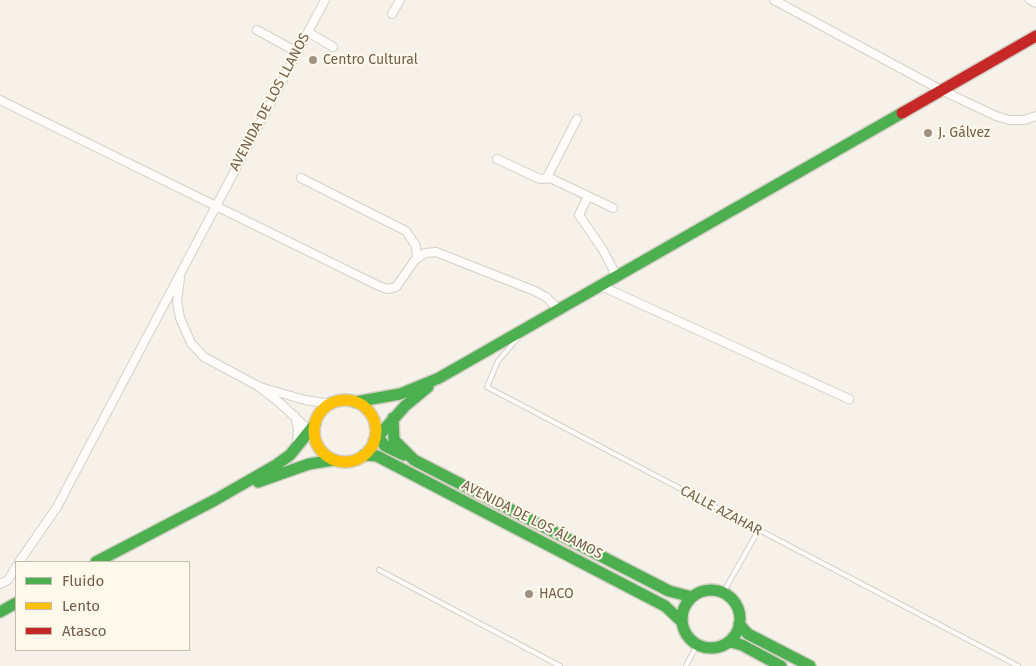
<!DOCTYPE html>
<meta charset="utf-8">
<style>
body{margin:0}
#map{position:relative;width:1036px;height:666px;overflow:hidden;background:#f6f2e9;font-family:"Fira Sans",sans-serif}
canvas{display:block}
.legend{position:absolute;left:15px;top:561px;width:175px;height:90px;box-sizing:border-box;background:#fef9ea;border:1px solid #c6bbaa;margin:0;padding:6px 9px;list-style:none;font-size:15px;color:#725e4b}
.legend li{display:flex;align-items:center;gap:10px;height:25px}
.legend b{width:25px;border:1px solid #c6bbaa}
</style>
<div id="map">
<canvas width="1036" height="666"></canvas>
<ul class="legend">
<li><b style="height:6px;background:#4caf50"></b>Fluido</li>
<li><b style="height:6px;background:#ffc107"></b>Lento</li>
<li><b style="height:6px;background:#c62828"></b>Atasco</li>
</ul>
</div>
<script>
const c = document.querySelector('canvas').getContext('2d');
c.lineJoin = 'round';
function shape(rows) {
  const path = new Path2D();
  for (const r of rows) {
    if (r.length === 3) {
      path.moveTo(r[0] + r[2], r[1]);
      path.arc(r[0], r[1], r[2], 0, 2 * Math.PI);
      continue;
    }
    path.moveTo(r[0], r[1]);
    for (let i = 2; i < r.length; i += 2) path.lineTo(r[i], r[i + 1]);
  }
  return path;
}
function trace(path, color, width, dash) {
  c.strokeStyle = color;
  c.lineWidth = width;
  c.lineCap = dash ? 'butt' : 'round';
  c.setLineDash(dash || []);
  c.stroke(path);
}
function write(font, color, halo, rows, align = 'center') {
  c.font = font + ' "Fira Sans",sans-serif';
  c.lineWidth = 4;
  c.setLineDash([]);
  c.textBaseline = 'middle';
  c.strokeStyle = halo;
  c.fillStyle = color;
  for (const [text, x, y, turn = 0] of rows) {
    c.save();
    c.translate(x, y);
    c.rotate((+turn || 0) * Math.PI / 180);
    c.textAlign = isNaN(turn) ? turn : align;
    if (halo) c.strokeText(text, 0, 0);
    c.fillText(text, 0, 0);
    c.restore();
  }
}
const lane = shape([
 [517,339,498,361,487,387,1018,666],
 [379,570,560,666],
 [723,593,758,531],
 [686,666,697,645]
]);
const street = shape([
 [774,0,941,90,996,116,1009,120,1024,120,1036,116],
 [1030,0,1036,3],
 [392,14,400,0],
 [257,30,297,52],
 [308,32,333,47],
 [0,100,379,286,387,289,396,287,415,260,425,253,436,252,535,291,546,297,559,310],
 [497,159,540,179,550,178,588,196,579,215,603,250,617,277],
 [301,178,406,231,416,246,417,258],
 [546,179,577,119],
 [588,196,613,208],
 [180,278,177,302,180,318,191,343,204,357,258,386,280,403,315,436],
 [601,286,849,399],
 [260,387,305,400,331,404],
 [295,416,298,428,297,444],
 [19,562,57,507,325,0],
 [0,584,8,580,16,567]
]);
const fast = shape([
 [355,402,400,394,439,378,902,113],
 [393,418,394,440,414,460,669,591,692,597],
 [376,434,385,446,404,455],
 [374,441,405,406,428,387],
 [364,455,377,456,665,606,681,621],
 [258,482,309,464,334,460],
 [96,562,215,500,276,465,290,455,315,424],
 [711,619,29],
 [0,612,16,603],
 [739,624,748,634,810,666],
 [731,642,742,645,781,666]
]);
const slow = shape([
 [345,431,31]
]);
const jam = shape([
 [902,113,1036,36]
]);
trace(lane, '#d5cfc8', 6);
trace(street, '#d5cfc8', 10);
trace(fast, '#d4cec4', 14);
trace(slow, '#d4cec4', 14);
trace(jam, '#d4cec4', 14);
trace(lane, '#fefdfc', 4);
trace(street, '#fefdfc', 8);
trace(fast, '#4caf50', 11);
trace(slow, '#ffc107', 11);
trace(jam, '#c62828', 11);
for (const [x, y, r, color] of [
 [313,60,5,"#a09282"],
 [928,133,5,"#a09282"],
 [529,594,5,"#a09282"]
]) {
  const dot = new Path2D();
  dot.arc(x, y, r, 0, 2 * Math.PI);
  c.fillStyle = color;
  c.fill(dot);
  trace(dot, '#fef9ea', 2);
}
write('14px', '#725e4b', '#fef9ea', [
 ["Centro Cultural",323,60],
 ["J. Gálvez",938,133],
 ["HACO",539,594]
], 'left');
write('14px', '#725e4b', '#fef9ea', [
 ["AVENIDA DE LOS LLANOS",270,102,-62],
 ["CALLE AZAHAR",721,511,28],
 ["AVENIDA DE LOS ÁLAMOS",532,520,27]
]);
</script>
